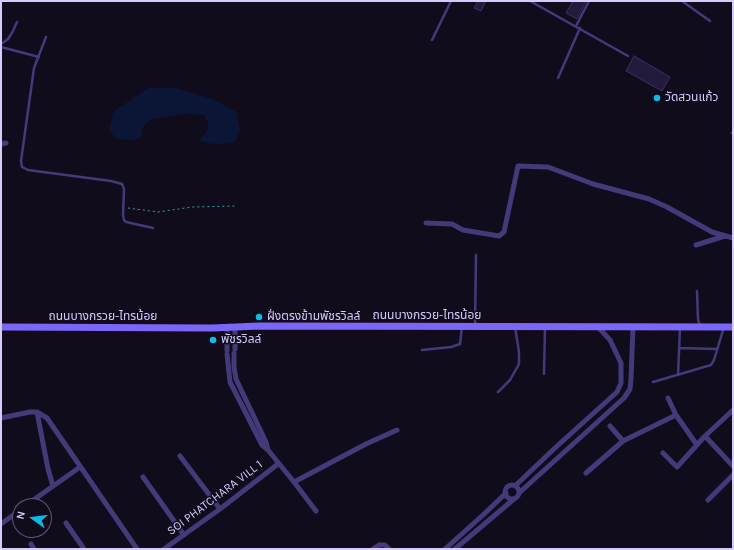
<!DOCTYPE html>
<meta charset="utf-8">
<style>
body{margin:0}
#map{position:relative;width:734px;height:550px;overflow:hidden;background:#110c1c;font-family:Karla,sans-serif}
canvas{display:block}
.frame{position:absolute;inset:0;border:2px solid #d6cbfc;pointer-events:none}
.north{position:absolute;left:12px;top:498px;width:40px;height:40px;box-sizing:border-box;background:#110c1c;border:1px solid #605876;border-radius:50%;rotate:284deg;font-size:11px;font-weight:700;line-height:16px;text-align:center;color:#d6cbfc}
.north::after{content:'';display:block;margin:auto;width:14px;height:18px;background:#0db9e6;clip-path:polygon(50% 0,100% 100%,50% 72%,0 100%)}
</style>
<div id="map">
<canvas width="734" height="550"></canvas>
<div class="frame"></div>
<div class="north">N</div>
</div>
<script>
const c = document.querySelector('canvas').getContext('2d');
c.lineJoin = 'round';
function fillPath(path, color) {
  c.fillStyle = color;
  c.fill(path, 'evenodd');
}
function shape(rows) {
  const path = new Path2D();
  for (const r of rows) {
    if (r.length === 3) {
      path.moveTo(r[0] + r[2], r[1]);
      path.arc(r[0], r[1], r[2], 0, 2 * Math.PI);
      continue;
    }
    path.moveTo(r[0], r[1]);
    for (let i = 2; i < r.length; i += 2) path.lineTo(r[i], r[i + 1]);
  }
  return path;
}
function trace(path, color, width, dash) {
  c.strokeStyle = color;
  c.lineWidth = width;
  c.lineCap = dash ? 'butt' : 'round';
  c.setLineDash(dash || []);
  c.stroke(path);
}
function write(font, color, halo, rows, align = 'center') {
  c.font = font + ' Karla,"Noto Sans Thai",sans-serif';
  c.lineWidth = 3;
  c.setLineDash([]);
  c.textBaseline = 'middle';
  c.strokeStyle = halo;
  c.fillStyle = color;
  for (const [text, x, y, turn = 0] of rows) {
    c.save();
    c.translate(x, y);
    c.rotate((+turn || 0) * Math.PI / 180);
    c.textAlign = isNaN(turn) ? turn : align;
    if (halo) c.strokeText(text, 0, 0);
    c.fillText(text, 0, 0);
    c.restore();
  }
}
fillPath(shape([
 [148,88,176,88,213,99,236,112,240,131,234,143,214,144,199,141,209,127,205,115,183,114,152,119,143,127,141,137,134,140,117,139,109,130,114,111]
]), '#0b1637');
const building = shape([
 [478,1,486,1,481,11,474,8,478,1],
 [573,1,586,1,577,19,566,13,573,1],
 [634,56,670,77,662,91,626,71,634,56]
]);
fillPath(building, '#241a3c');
trace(building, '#3f2d67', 1);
trace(shape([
 [128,208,158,212,192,207,236,206]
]), '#33a2a7', 1, [2, 3]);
trace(shape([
 [530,1,628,56],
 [682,1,710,21],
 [576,26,589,1],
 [46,37,34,68,21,161,22,167,28,170,111,181,122,184,124,189,123,215,124,220,126,222,153,228],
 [432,40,451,1],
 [1,44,8,39,12,33,17,22],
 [1,47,39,57],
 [558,78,580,28],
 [732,133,733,133],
 [697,291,698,319,700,327],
 [475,326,476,255],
 [679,348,717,349],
 [422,350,451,347,460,344,462,327],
 [544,374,545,327],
 [678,375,680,328],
 [653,382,711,365,714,360,724,327],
 [498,392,510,380,519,364,519,352,515,327]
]), '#433a79', 2.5);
trace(shape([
 [1,144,6,143],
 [426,223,452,224,463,230,499,236,504,232,518,166,548,167,593,184,649,199,667,207,712,232,733,238],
 [696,245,725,236],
 [227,328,227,350],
 [235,349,235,328],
 [234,353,234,367,236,379,266,442,268,450],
 [227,354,230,382,262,445,268,450,294,482,316,511],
 [668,398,676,415,697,445],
 [37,412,48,469,53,486],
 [1,418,30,412,37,412,47,418,137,549],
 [610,426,623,441],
 [705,436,733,466],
 [663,453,677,467,705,436,733,410],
 [180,456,220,509],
 [586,473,623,441,676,415],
 [143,477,184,535],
 [294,482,366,444,397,430],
 [512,492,7],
 [515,486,556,447,617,392,621,383,621,363,610,340,598,327],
 [519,493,624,398,630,389,631,379,633,327],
 [708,500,733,475],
 [25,506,80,467],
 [66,523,84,549],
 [1,524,20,510],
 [31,544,34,549],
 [164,549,220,509,278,464],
 [373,549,379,545,385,545,389,549],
 [445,549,483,515,506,493],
 [455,549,514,499]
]), '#433a79', 5);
trace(shape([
 [1,327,212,328,259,326,733,327]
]), '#7a67f7', 7);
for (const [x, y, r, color] of [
 [657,98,4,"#0db9e6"],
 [259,317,4,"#0db9e6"],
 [213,340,4,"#0db9e6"]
]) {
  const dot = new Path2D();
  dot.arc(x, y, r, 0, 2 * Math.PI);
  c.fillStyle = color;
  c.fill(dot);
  trace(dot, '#110c1c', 1.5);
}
write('12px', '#d6cbfc', '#110c1c', [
 ["วัดสวนแก้ว",665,98],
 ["ฝั่งตรงข้ามพัชรวิลล์",267,317],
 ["พัชรวิลล์",221,340]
], 'left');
write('12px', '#d6cbfc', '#110c1c', [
 ["ถนนบางกรวย-ไทรน้อย",427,316],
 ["ถนนบางกรวย-ไทรน้อย",103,317],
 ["SOI PHATCHARA VILL 1",215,498,-37]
]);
</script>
